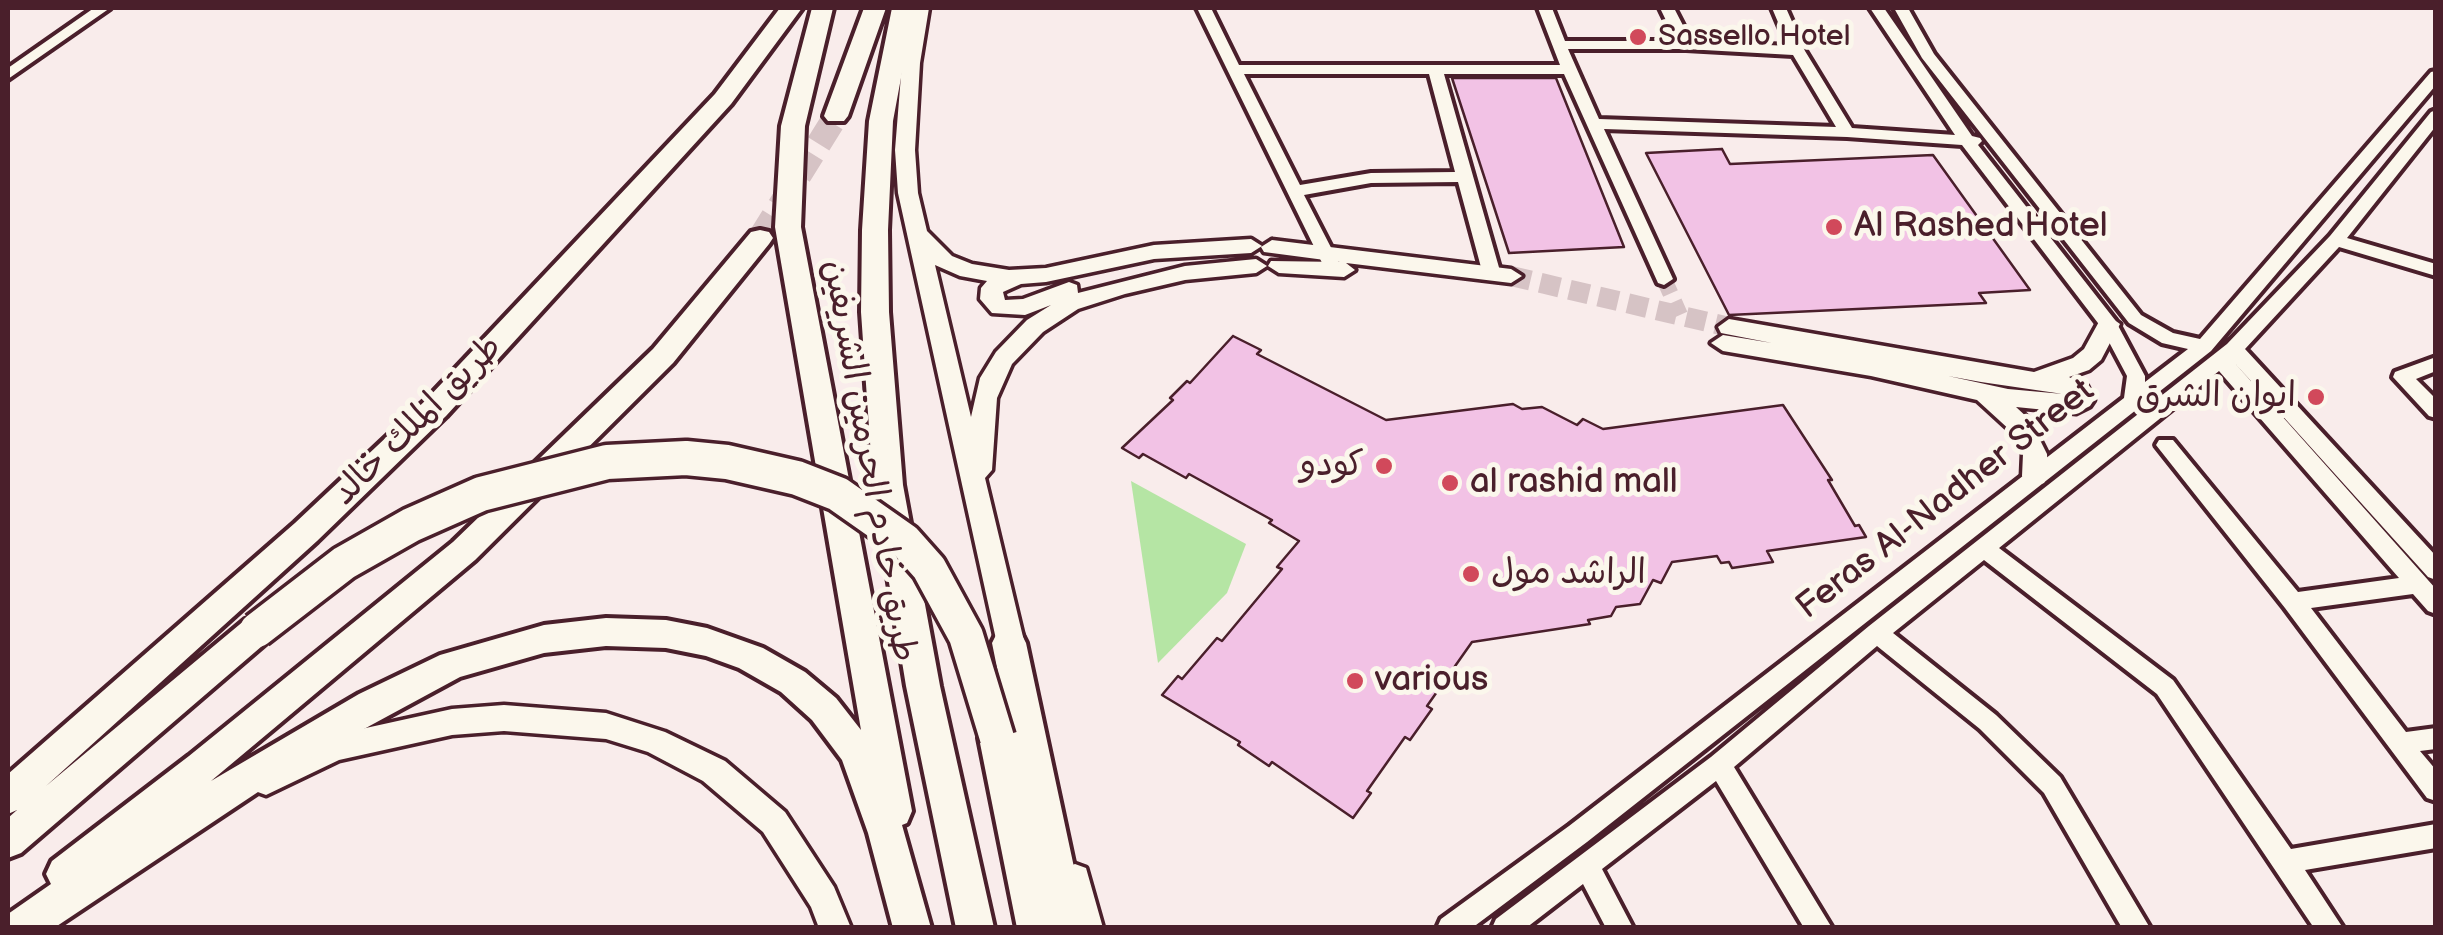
<!DOCTYPE html>
<meta charset="utf-8">
<style>
body{margin:0}
#map{position:relative;width:2443px;height:935px;overflow:hidden;background:#f9eceb;font-family:"Balsamiq Sans",sans-serif}
canvas{display:block}
.frame{position:absolute;inset:0;border:10px solid #4a1f2b;pointer-events:none}
</style>
<div id="map">
<canvas width="2443" height="935"></canvas>
<div class="frame"></div>
</div>
<script>
const c = document.querySelector('canvas').getContext('2d');
c.lineJoin = 'round';
function fillPath(path, color) {
  c.fillStyle = color;
  c.fill(path, 'evenodd');
}
function shape(rows) {
  const path = new Path2D();
  for (const r of rows) {
    path.moveTo(r[0], r[1]);
    for (let i = 2; i < r.length; i += 2) path.lineTo(r[i], r[i + 1]);
  }
  return path;
}
function trace(path, color, width, dash) {
  c.strokeStyle = color;
  c.lineWidth = width;
  c.lineCap = dash ? 'butt' : 'round';
  c.setLineDash(dash || []);
  c.stroke(path);
}
function write(font, color, halo, rows, align = 'center') {
  c.font = font + ' "Balsamiq Sans","Playpen Sans Arabic",sans-serif';
  c.lineWidth = 10;
  c.setLineDash([]);
  c.textBaseline = 'middle';
  c.strokeStyle = halo;
  c.fillStyle = color;
  for (const [text, x, y, turn = 0] of rows) {
    c.save();
    c.translate(x, y);
    c.rotate((+turn || 0) * Math.PI / 180);
    c.textAlign = isNaN(turn) ? turn : align;
    if (halo) c.strokeText(text, 0, 0);
    c.fillText(text, 0, 0);
    c.restore();
  }
}
fillPath(shape([
 [1131,481,1246,544,1227,593,1158,663]
]), '#b5e5a4');
const building = shape([
 [1452,78,1556,78,1624,247,1509,253,1452,78],
 [1722,149,1730,164,1933,155,2030,290,1979,293,1986,303,1729,315,1646,153,1722,149],
 [1233,336,1261,350,1257,354,1386,420,1513,404,1522,409,1542,407,1577,425,1583,419,1603,429,1783,405,1832,480,1828,480,1855,526,1859,525,1866,537,1767,551,1773,562,1732,568,1729,562,1721,563,1717,556,1672,562,1661,583,1653,580,1640,604,1616,607,1611,616,1588,620,1590,624,1472,642,1427,706,1432,709,1410,740,1405,737,1367,791,1371,793,1353,818,1272,762,1269,766,1238,745,1240,742,1162,695,1178,676,1182,679,1217,638,1222,641,1282,569,1277,567,1299,541,1269,523,1272,520,1189,474,1186,478,1143,454,1139,458,1122,448,1173,400,1170,398,1187,381,1190,383,1233,336]
]);
fillPath(building, '#f2c2e5');
trace(building, '#4a1f2b', 2.5);
trace(shape([
 [1664,279,1680,315]
]), '#d6c3c5', 16, [16, 9]);
trace(shape([
 [1511,276,1729,327]
]), '#d6c3c5', 20, [20, 10]);
trace(shape([
 [760,238,836,116]
]), '#d6c3c5', 25, [25, 12]);
const minor = shape([
 [94,8,110,8,8,79,8,68,94,8],
 [1197,8,1211,8,1239,65,1560,65,1538,8,1552,8,1565,41,1676,41,1660,8,1674,8,1691,41,1788,46,1772,8,1786,8,1805,51,1852,128,1955,135,1870,8,1884,8,1972,136,1980,138,1982,141,1978,145,2115,320,2145,376,2145,382,2188,349,2162,343,2129,323,1922,58,1894,8,1908,8,1934,54,2141,315,2173,333,2200,339,2431,72,2436,71,2436,85,2211,351,1587,842,1472,928,1437,928,1441,919,1569,826,2124,398,2127,376,2101,327,1962,145,1847,137,1604,129,1673,279,1664,285,1658,283,1564,74,1444,74,1500,271,1497,275,1485,275,1482,271,1458,182,1371,183,1304,195,1342,269,1339,273,1327,273,1197,8],
 [1568,49,1686,49,1793,55,1836,127,1599,119,1568,49],
 [1244,74,1429,74,1455,172,1371,173,1300,185,1244,74],
 [2436,110,2436,126,2347,238,2436,264,2436,276,2339,247,2245,349,2436,556,2436,580,2428,577,2232,360,2436,589,2436,614,2428,611,2413,594,2311,608,2406,732,2436,728,2436,749,2420,751,2436,770,2436,801,2427,798,2285,608,2156,445,2159,440,2173,440,2298,592,2399,578,2219,371,1999,548,2173,680,2291,849,2436,824,2436,848,2305,870,2343,928,2314,928,2157,694,1984,560,1893,633,1996,715,2060,777,2150,928,2122,928,2044,793,1980,729,1877,646,1734,767,1832,928,1804,928,1716,781,1602,869,1633,928,1606,928,1583,884,1526,928,1492,928,1496,919,1711,757,1869,626,2227,344,2330,236,2431,112,2436,110],
 [2436,357,2436,371,2416,379,2436,399,2436,418,2429,416,2393,377,2395,372,2436,357]
]);
const major = shape([
 [911,8,929,8,920,63,915,150,918,193,927,231,952,256,972,264,1009,270,1046,268,1154,245,1251,239,1262,246,1251,253,1154,259,1046,282,1021,284,1003,292,1005,300,1023,299,1069,282,1077,285,1078,293,1185,266,1256,259,1267,266,1256,273,1185,280,1125,294,1078,309,1043,332,1012,364,997,398,992,470,985,478,1029,662,1025,671,1015,674,1005,671,1001,662,898,193,895,150,902,63,911,8],
 [935,265,960,276,987,281,981,288,980,299,992,313,1025,315,1051,305,1027,320,996,352,980,378,971,417,935,265],
 [1272,240,1511,269,1522,276,1511,283,1346,263,1355,270,1344,277,1279,273,1268,266,1271,261,1340,262,1264,252,1261,247,1272,240],
 [2109,316,2120,324,2101,360,2089,370,2069,377,2087,386,2094,400,2090,406,2076,413,2016,407,2030,420,2047,454,2048,476,2044,483,2035,486,2026,483,2022,476,2023,454,2012,432,1977,400,1871,376,1723,351,1711,343,1723,335,1772,343,1721,333,1718,327,1729,319,2034,372,2073,358,2084,349,2101,318,2109,316],
 [1948,376,1981,382,2063,394,2008,389,1948,376],
 [504,705,606,713,665,732,725,761,785,812,834,887,851,928,819,928,811,907,763,832,703,781,648,752,606,739,504,731,452,735,339,760,266,795,255,791,251,781,255,771,334,735,452,709,504,705],
 [1075,864,1086,868,1103,928,1071,928,1059,879,1064,868,1075,864]
]);
const highway = shape([
 [780,8,802,8,731,104,446,416,317,541,46,786,245,620,257,616,269,620,274,630,269,640,21,853,8,858,8,818,17,810,8,814,8,774,295,523,426,400,715,94,780,8],
 [812,8,833,8,805,126,801,227,912,811,907,823,902,825,931,928,893,928,868,833,842,760,812,720,781,692,739,668,706,656,666,648,606,646,544,653,460,677,303,762,54,928,8,928,8,914,51,884,46,874,52,861,189,756,453,542,653,349,751,232,760,230,769,232,773,238,769,244,673,363,475,560,211,781,359,694,440,655,544,625,606,618,666,620,707,628,763,648,805,672,836,698,861,730,775,227,781,126,812,8],
 [864,8,886,8,848,116,844,121,828,121,824,116,864,8],
 [892,8,914,8,893,121,888,230,889,312,903,485,940,686,994,928,956,928,906,686,873,485,861,312,862,230,869,121,892,8],
 [1009,629,1021,633,1026,643,1087,928,1017,928,979,738,985,727,997,722,1009,727,992,643,997,633,1009,629]
]);
trace(minor, '#4a1f2b', 8);
trace(major, '#4a1f2b', 7);
trace(highway, '#4a1f2b', 8);
fillPath(minor, '#fbf7ec');
fillPath(major, '#fbf7ec');
fillPath(highway, '#fbf7ec');
const highwayBridge = shape([
 [257,630,344,563,411,525,481,494,607,462,686,458,727,462,797,478,838,494,905,541,929,568,966,636,997,738]
]);
trace(highwayBridge, '#4a1f2b', 41, []);
trace(highwayBridge, '#fbf7ec', 34);
for (const [x, y, r, color] of [
 [1638,37,10,"#d1495b"],
 [1834,227,10,"#d1495b"],
 [2316,397,10,"#d1495b"],
 [1384,466,10,"#d1495b"],
 [1450,483,10,"#d1495b"],
 [1471,574,10,"#d1495b"],
 [1355,681,10,"#d1495b"]
]) {
  const dot = new Path2D();
  dot.arc(x, y, r, 0, 2 * Math.PI);
  c.fillStyle = color;
  c.fill(dot);
  trace(dot, '#fbf7ec', 4);
}
write('30px', '#4a1f2b', '#fbf7ec', [
 ["Sassello Hotel",1658,37]
], 'left');
write('35px', '#4a1f2b', '#fbf7ec', [
 ["Al Rashed Hotel",1854,227],
 ["ايوان الشرق",2296,397,"right"],
 ["كودو",1364,466,"right"],
 ["al rashid mall",1470,483],
 ["الراشد مول",1491,574],
 ["various",1375,681]
], 'left');
write('35px', '#4a1f2b', '#fbf7ec', [
 ["طريق الملك خالد",418,421,-45],
 ["طريق خادم الحرمين الشريفين",868,461,80],
 ["Feras Al-Nadher Street",1946,500,-38]
]);
</script>
